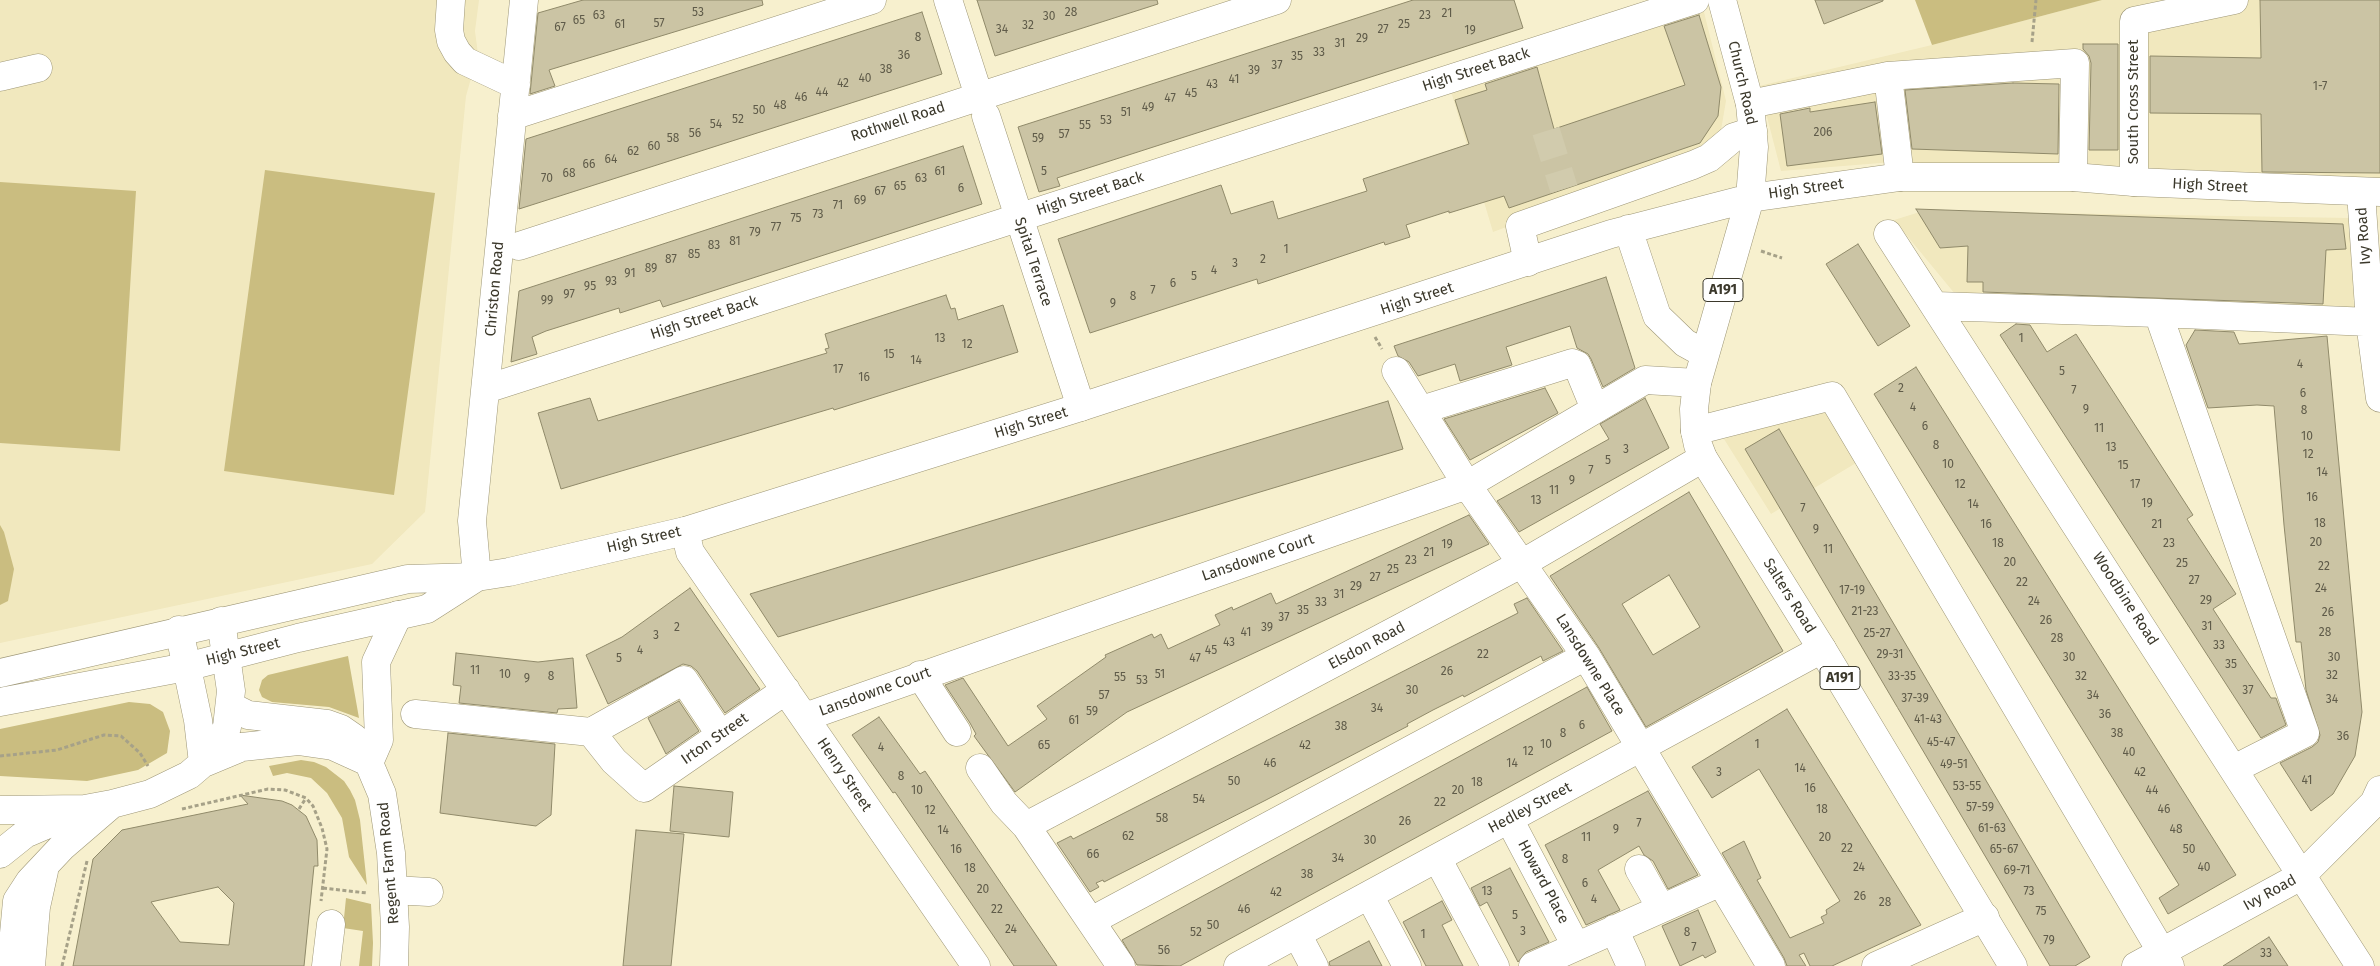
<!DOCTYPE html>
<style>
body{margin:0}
canvas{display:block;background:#f7f0ce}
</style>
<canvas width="2380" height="966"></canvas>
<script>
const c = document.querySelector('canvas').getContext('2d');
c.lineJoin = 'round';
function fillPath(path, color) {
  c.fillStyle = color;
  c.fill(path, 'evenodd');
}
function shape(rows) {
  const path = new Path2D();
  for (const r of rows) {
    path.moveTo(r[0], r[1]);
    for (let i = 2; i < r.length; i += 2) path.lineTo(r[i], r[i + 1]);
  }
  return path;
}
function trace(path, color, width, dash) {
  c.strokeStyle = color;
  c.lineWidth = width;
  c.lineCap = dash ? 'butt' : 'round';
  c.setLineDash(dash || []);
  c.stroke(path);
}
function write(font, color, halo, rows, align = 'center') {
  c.font = font + ' "Fira Sans",sans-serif';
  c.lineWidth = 5;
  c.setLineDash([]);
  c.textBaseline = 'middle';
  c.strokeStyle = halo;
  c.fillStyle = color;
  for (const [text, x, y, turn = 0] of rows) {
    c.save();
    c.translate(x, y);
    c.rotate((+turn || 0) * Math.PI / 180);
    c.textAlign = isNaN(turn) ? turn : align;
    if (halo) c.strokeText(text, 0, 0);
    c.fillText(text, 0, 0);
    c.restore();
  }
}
fillPath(shape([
 [0,0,479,0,475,31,478,54,466,96,425,512,372,564,0,643],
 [2102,0,2380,0,2380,178,1893,162,1781,171,1759,86,1932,45],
 [1702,4,1726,101,1721,130,1702,154,1493,232,1450,88],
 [1923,211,2351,218,2354,309,1960,300,1894,220],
 [1825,410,1856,463,1771,514,1724,439]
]), '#f1e8be');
fillPath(shape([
 [1915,0,2102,0,1932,45],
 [265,170,435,193,394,495,224,471],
 [0,182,136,191,120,451,0,443],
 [0,525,4,532,14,569,8,601,0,605],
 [348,656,359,718,329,707,272,702,262,697,259,690,262,680,268,675],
 [129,702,150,704,163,712,170,731,167,753,138,770,87,781,0,776,0,729],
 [301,760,314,762,326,767,344,781,350,790,355,800,360,820,367,885,349,857,342,818,327,793,311,778,287,773,273,776,269,766],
 [346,898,371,904,373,943,372,966,359,966,363,931,343,928]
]), '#cabd80');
const building = shape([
 [583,0,762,0,763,5,549,70,555,86,530,94,538,13,583,0],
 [977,0,1157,0,1158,4,995,56,977,0],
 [1413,0,1514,0,1523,28,1057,178,1060,186,1039,192,1018,127,1413,0],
 [1815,0,1883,0,1883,1,1824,24,1815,0],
 [2260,0,2380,0,2380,173,2262,172,2261,114,2150,113,2150,56,2261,58,2260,0],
 [922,12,942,74,519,209,526,139,922,12],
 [1699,15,1721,87,1718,116,1700,143,1509,208,1504,196,1449,213,1449,211,1406,225,1410,237,1385,245,1384,242,1258,284,1257,279,1090,333,1058,239,1221,185,1231,214,1273,201,1278,219,1367,191,1363,179,1469,144,1455,100,1487,90,1485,84,1537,67,1554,129,1685,85,1664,26,1699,15],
 [2083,44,2118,44,2118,150,2089,150,2091,63,2089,56,2083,49,2083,44],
 [2013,83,2059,84,2058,154,1912,149,1905,90,2013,83],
 [1875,102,1882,154,1787,166,1780,114,1810,108,1810,112,1875,102],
 [963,146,982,204,663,307,660,300,620,313,619,308,546,331,532,337,537,354,511,362,519,291,963,146],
 [1916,209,2343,224,2346,249,2326,250,2323,304,1983,292,1983,282,1967,282,1968,246,1940,248,1916,209],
 [1858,244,1910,326,1878,346,1826,264,1858,244],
 [1606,277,1635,368,1603,387,1591,359,1588,354,1577,348,1570,326,1506,347,1512,365,1460,381,1455,364,1418,376,1409,362,1398,356,1394,346,1606,277],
 [946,295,951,309,955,308,958,320,1003,305,1018,352,834,410,833,408,561,489,538,413,590,398,598,421,827,353,825,349,829,348,825,334,946,295],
 [2016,324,2030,325,2047,352,2076,334,2193,515,2187,519,2236,594,2213,609,2271,698,2276,698,2286,725,2261,738,2000,335,2016,324],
 [2195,330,2234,332,2239,344,2327,336,2362,712,2355,756,2333,794,2311,811,2280,763,2312,747,2318,742,2320,735,2306,690,2301,642,2296,642,2284,525,2274,406,2257,405,2208,408,2186,345,2195,330],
 [1916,367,2236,875,2168,914,2159,898,2179,885,1874,394,1916,367],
 [1545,388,1558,413,1470,460,1444,419,1545,388],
 [1645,398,1669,448,1519,532,1497,501,1609,439,1600,424,1645,398],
 [1388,401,1403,449,778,637,750,594,1388,401],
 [1779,429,2090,957,2075,966,2050,966,1745,449,1779,429],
 [1689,492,1783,651,1646,727,1599,648,1550,576,1689,492],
 [1669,575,1700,627,1653,655,1622,604,1669,575],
 [1469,515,1489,544,1127,712,1015,792,974,736,976,734,970,723,945,685,963,678,1008,746,1047,719,1037,706,1106,657,1105,655,1152,634,1154,638,1161,634,1168,649,1220,625,1215,615,1232,607,1233,610,1271,593,1276,604,1469,515],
 [690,588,760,689,725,713,697,671,691,666,683,664,608,704,586,655,622,637,690,588],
 [1527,598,1563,651,1543,661,1541,656,1464,697,1463,695,1433,710,1407,724,1408,726,1266,800,1104,882,1103,880,1096,883,1099,887,1090,892,1057,843,1071,836,1073,839,1518,613,1514,604,1527,598],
 [456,653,538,662,573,658,577,708,558,709,557,713,459,703,461,686,453,685,456,653],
 [1587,687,1612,731,1180,966,1137,965,1122,940,1587,687],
 [679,701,699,731,666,754,648,718,679,701],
 [1787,709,1921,925,1832,966,1810,966,1804,953,1799,955,1806,966,1787,966,1784,958,1722,853,1744,841,1761,878,1757,880,1790,938,1824,923,1821,917,1827,914,1826,910,1840,901,1759,769,1712,798,1692,767,1787,709],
 [879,717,920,774,925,771,1057,966,1014,966,895,792,893,793,852,735,879,717],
 [448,733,555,744,551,815,536,826,440,813,448,733],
 [674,786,733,792,729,837,670,831,674,786],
 [1648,791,1698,875,1668,889,1653,861,1644,855,1639,846,1598,870,1620,910,1586,925,1545,845,1648,791],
 [240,795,282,801,292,805,306,816,317,840,318,866,314,866,304,966,73,966,93,859,122,830,248,804,240,795],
 [218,887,234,903,229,945,180,942,151,902,218,887],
 [636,830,684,834,671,966,623,966,636,830],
 [1510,868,1549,942,1526,952,1518,962,1487,902,1480,906,1471,888,1510,868],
 [1442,901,1452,920,1442,925,1463,966,1426,966,1403,922,1442,901],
 [1698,910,1716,952,1705,958,1703,955,1680,966,1662,926,1698,910],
 [2269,937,2288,966,2223,966,2269,937],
 [1369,941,1382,966,1330,966,1329,962,1369,941]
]);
fillPath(building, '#cbc4a4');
trace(building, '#908a6a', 1);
trace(shape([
 [1546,131,1564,189]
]), '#d1cbad', 28, [28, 14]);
const minor = shape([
 [451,0,449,30,451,41,457,52,465,61,516,85],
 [948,0,979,96],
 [1888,76,1900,177],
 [0,77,38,68],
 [1750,104,1888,76,2075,63,2073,177],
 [512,116,872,0],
 [986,116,1081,407],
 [2134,182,2134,21,2234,0],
 [2361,193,2370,322,2380,398],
 [1888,234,2360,966],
 [519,246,1277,0],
 [1528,262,1520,226,1693,165,1709,158,1734,137,1753,131],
 [1935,306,2158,313,2305,733,2234,769],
 [2158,313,2370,322],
 [1396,371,1467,485,1586,656,1771,966],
 [486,389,1695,0],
 [1421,410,1572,363,1577,365,1595,409],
 [1695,431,1832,396,2170,966],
 [685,531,690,552,976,966],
 [477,577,472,521,524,0],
 [179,630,198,720,203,763],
 [920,675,957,732],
 [230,706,248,715,327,724,341,729,354,738,363,749,382,794,391,853,395,927,394,966],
 [415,714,591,732,614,761,644,788,786,690],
 [805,717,1467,485,1645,380,1697,383],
 [591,732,684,680,720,734],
 [206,762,242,747,298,741,333,746,366,761],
 [369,763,379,740,376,662,398,615],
 [980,768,1004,803,1026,826,1121,966],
 [0,810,85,809,112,804,150,794,189,775,203,763,217,748,227,727,231,691,221,621],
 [1509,819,1576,946],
 [1026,826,1523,563,1703,458],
 [0,854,25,834,74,813],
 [1437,858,1495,966],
 [1639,869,1661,908],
 [393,890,429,892],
 [1369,895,1407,966],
 [1091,921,1586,656],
 [1614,929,1631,966],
 [1297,934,1314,966],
 [0,955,12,955,17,901,30,881,62,847,112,804],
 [31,966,36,907,44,871],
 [326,966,331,924],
 [1238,966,1822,649],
 [1533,966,1721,882],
 [1876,966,1985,917],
 [2136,966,2301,876,2374,803,2380,790]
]);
const major = shape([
 [1722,0,1750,104,1754,147,1750,198,1697,383,1694,409,1695,431,1698,445,1703,458,1822,649,2013,966],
 [1628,229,1657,316,1685,343,1705,354],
 [0,673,408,579,477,577,509,572,685,531,1081,407,1611,234,1750,198,1900,177,2073,177,2134,182,2380,192],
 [0,702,186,667,298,638,427,609,477,577]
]);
trace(minor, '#9e9777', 29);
trace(major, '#9e9777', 29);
trace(shape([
 [2032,42,2036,0],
 [1761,251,1782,258],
 [1375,337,1382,349],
 [0,756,57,750,104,735,121,736,140,753,148,766],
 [182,809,268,789,285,790,306,798,313,806,322,828,327,849,321,901],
 [299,809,306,798],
 [323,888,367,893],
 [62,966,87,861]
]), '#a6a188', 3, [4, 2.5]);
trace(minor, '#fff', 28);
trace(major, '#fff', 28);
write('12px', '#5f5b49', null, [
 ["53",698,13],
 ["28",1071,13],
 ["21",1447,14],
 ["63",599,16],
 ["23",1425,16],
 ["30",1049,17],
 ["65",579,21],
 ["57",659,24],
 ["61",620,25],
 ["25",1404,25],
 ["32",1028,26],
 ["67",560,28],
 ["34",1002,30],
 ["27",1383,30],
 ["19",1470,31],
 ["8",918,38],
 ["29",1362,39],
 ["31",1340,44],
 ["33",1319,53],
 ["36",904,56],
 ["35",1297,57],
 ["37",1277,66],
 ["38",886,70],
 ["39",1254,71],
 ["40",865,79],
 ["41",1234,80],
 ["42",843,84],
 ["43",1212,85],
 ["1-7",2320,87],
 ["44",822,93],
 ["45",1191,94],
 ["46",801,98],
 ["47",1170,99],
 ["48",780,106],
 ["49",1148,108],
 ["50",759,111],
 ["51",1126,113],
 ["52",738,120],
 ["53",1106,121],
 ["54",716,125],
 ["55",1085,126],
 ["206",1823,133],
 ["56",695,134],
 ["57",1064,135],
 ["58",673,139],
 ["59",1038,139],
 ["60",654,147],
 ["62",633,152],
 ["64",611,160],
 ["66",589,165],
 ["61",940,172],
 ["5",1044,172],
 ["68",569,174],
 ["70",547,179],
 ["63",921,179],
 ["65",900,187],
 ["6",961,189],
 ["67",880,192],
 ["69",860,201],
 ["71",838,206],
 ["73",818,215],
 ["75",796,219],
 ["77",776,228],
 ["79",755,233],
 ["81",735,242],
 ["83",714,246],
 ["1",1286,250],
 ["85",694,255],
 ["87",671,260],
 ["2",1263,260],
 ["3",1235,264],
 ["89",651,269],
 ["4",1214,271],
 ["91",630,274],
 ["5",1194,277],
 ["93",611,282],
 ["6",1173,284],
 ["95",590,287],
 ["7",1153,291],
 ["97",569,295],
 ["8",1133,297],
 ["99",547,301],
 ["9",1113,304],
 ["13",940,339],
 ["1",2021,339],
 ["12",967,345],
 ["15",889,355],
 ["14",916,361],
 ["4",2300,365],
 ["17",838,370],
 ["5",2062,372],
 ["16",864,378],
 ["2",1901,389],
 ["7",2074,391],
 ["6",2303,394],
 ["4",1913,408],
 ["9",2086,410],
 ["8",2304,411],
 ["6",1925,427],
 ["11",2099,429],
 ["10",2307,437],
 ["8",1936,446],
 ["13",2111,448],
 ["3",1626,450],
 ["12",2308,455],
 ["5",1608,461],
 ["10",1948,465],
 ["15",2123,466],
 ["7",1591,471],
 ["14",2322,473],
 ["9",1572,481],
 ["12",1960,485],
 ["17",2135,485],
 ["11",1554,491],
 ["16",2312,498],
 ["13",1536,501],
 ["19",2147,504],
 ["14",1973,505],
 ["7",1803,509],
 ["18",2320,524],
 ["16",1986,525],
 ["21",2157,525],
 ["9",1816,530],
 ["20",2316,543],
 ["18",1998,544],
 ["23",2169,544],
 ["19",1447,545],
 ["11",1828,550],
 ["21",1429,553],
 ["23",1411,561],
 ["20",2010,563],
 ["25",2182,564],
 ["22",2324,567],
 ["25",1393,570],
 ["27",1375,578],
 ["27",2194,581],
 ["22",2022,583],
 ["29",1356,587],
 ["24",2321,589],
 ["17-19",1852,591],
 ["31",1339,595],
 ["29",2206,601],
 ["24",2034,602],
 ["33",1321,603],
 ["35",1303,611],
 ["21-23",1865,612],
 ["26",2328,613],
 ["37",1284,618],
 ["26",2046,621],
 ["31",2207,627],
 ["2",677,628],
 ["39",1267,628],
 ["41",1246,633],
 ["28",2325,633],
 ["25-27",1877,634],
 ["3",656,636],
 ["28",2057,639],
 ["43",1229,643],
 ["33",2219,646],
 ["4",640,651],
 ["45",1211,651],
 ["22",1483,655],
 ["29-31",1890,655],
 ["30",2069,658],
 ["30",2334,658],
 ["5",619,659],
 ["47",1195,659],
 ["35",2231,665],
 ["11",475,671],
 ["26",1447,672],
 ["10",505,675],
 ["51",1160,675],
 ["32",2332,676],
 ["8",551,677],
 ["33-35",1902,677],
 ["32",2081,677],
 ["55",1120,678],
 ["9",527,679],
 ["53",1142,681],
 ["30",1412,691],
 ["37",2248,691],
 ["57",1104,696],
 ["34",2093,696],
 ["37-39",1915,699],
 ["34",2332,700],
 ["34",1377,709],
 ["59",1092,712],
 ["36",2105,715],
 ["41-43",1928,720],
 ["61",1074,721],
 ["6",1582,726],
 ["38",1341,727],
 ["8",1563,734],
 ["38",2117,734],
 ["36",2343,737],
 ["45-47",1941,743],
 ["10",1546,745],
 ["1",1757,745],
 ["65",1044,746],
 ["42",1305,746],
 ["4",881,748],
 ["12",1528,752],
 ["40",2129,753],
 ["46",1270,764],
 ["14",1512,764],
 ["49-51",1954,765],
 ["14",1800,769],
 ["3",1719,773],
 ["42",2140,773],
 ["8",901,777],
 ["41",2307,781],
 ["50",1234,782],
 ["18",1477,783],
 ["53-55",1967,787],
 ["16",1810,789],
 ["10",917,791],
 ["20",1458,791],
 ["44",2152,791],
 ["54",1199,800],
 ["22",1440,803],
 ["57-59",1980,808],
 ["18",1822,810],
 ["46",2164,810],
 ["12",930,811],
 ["58",1162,819],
 ["26",1405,822],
 ["7",1639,824],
 ["61-63",1992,829],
 ["9",1616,830],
 ["48",2176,830],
 ["14",943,831],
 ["62",1128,837],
 ["11",1586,838],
 ["20",1825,838],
 ["30",1370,841],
 ["22",1847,849],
 ["16",956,850],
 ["65-67",2004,850],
 ["50",2189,850],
 ["66",1093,855],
 ["34",1338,859],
 ["8",1565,860],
 ["24",1859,868],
 ["40",2204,868],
 ["18",970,869],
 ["69-71",2017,871],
 ["38",1307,875],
 ["6",1585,884],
 ["20",983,890],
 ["13",1487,892],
 ["73",2029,892],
 ["42",1276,893],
 ["26",1860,897],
 ["4",1594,900],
 ["28",1885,903],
 ["22",997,910],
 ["46",1244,910],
 ["75",2041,912],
 ["5",1515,916],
 ["50",1213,926],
 ["24",1011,930],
 ["3",1523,932],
 ["52",1196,933],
 ["8",1687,933],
 ["1",1423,935],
 ["79",2049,941],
 ["7",1694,948],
 ["56",1164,951],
 ["33",2266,954]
]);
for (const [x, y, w] of [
 [1723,290,40],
 [1840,678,40]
]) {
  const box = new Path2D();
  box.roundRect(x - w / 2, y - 11.5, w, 23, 4);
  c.fillStyle = '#fff';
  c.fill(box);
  trace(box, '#3b382b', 1);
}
write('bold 14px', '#3b382b', null, [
 ["A191",1723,290],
 ["A191",1840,678]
]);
write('15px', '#3b382b', '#fff', [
 ["High Street Back",1476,70,-18],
 ["Church Road",1742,83,77],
 ["South Cross Street",2134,102,-90],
 ["Rothwell Road",898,122,-18],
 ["High Street",2210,186,3],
 ["High Street",1806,189,-8],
 ["High Street Back",1090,194,-18],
 ["Ivy Road",2364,236,-94],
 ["Spital Terrace",1033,262,72],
 ["Christon Road",495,289,-85],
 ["High Street",1417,299,-18],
 ["High Street Back",704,318,-18],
 ["High Street",1031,423,-17],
 ["High Street",644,540,-13],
 ["Lansdowne Court",1258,558,-19],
 ["Salters Road",1789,596,58],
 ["Woodbine Road",2125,599,57],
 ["Elsdon Road",1367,646,-28],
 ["High Street",243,652,-14],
 ["Lansdowne Place",1590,665,58],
 ["Lansdowne Court",875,692,-20],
 ["Irton Street",715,739,-35],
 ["Henry Street",844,775,56],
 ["Hedley Street",1530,808,-28],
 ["Regent Farm Road",389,863,-95],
 ["Howard Place",1543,882,62],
 ["Ivy Road",2270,893,-29]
]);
</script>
